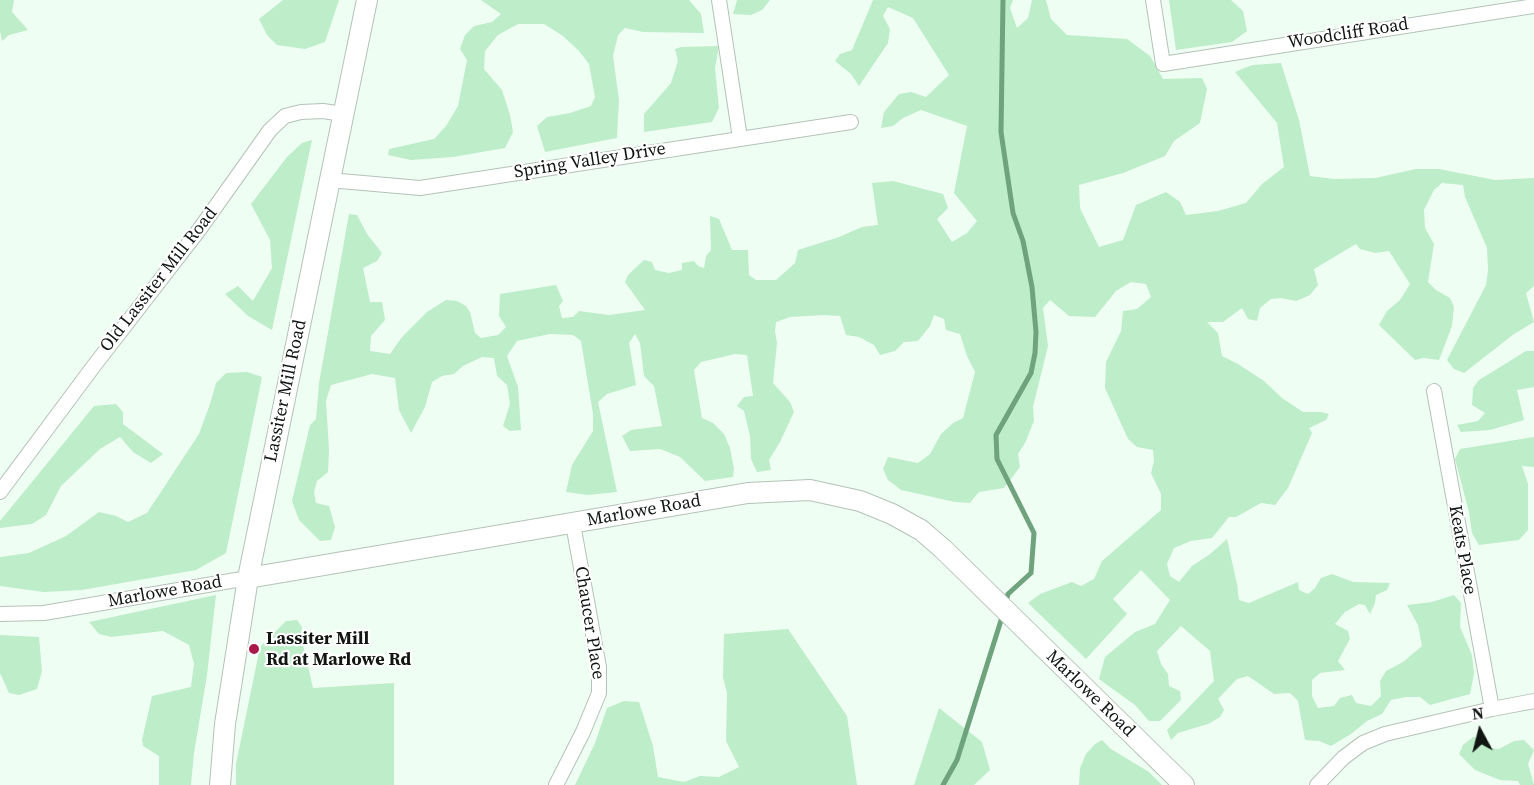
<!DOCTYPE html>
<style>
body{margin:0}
#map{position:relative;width:1534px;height:785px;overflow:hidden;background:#effef3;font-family:"Source Serif 4",serif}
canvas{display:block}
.north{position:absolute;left:1450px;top:701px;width:60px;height:60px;-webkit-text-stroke:4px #fff;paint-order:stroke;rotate:353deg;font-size:16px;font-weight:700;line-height:24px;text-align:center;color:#111612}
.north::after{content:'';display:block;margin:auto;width:21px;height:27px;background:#111612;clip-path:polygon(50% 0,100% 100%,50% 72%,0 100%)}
</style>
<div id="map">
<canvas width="1534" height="785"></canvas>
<div class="north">N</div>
</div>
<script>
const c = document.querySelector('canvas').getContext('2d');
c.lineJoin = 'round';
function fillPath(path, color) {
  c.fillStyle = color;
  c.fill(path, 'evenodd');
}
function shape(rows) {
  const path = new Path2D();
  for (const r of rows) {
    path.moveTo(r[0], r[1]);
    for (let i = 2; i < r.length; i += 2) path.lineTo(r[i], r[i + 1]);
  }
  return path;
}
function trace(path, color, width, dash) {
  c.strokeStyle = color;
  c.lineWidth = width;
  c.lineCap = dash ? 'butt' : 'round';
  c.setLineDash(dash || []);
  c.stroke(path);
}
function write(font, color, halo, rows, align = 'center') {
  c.font = font + ' "Source Serif 4",serif';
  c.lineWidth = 4.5;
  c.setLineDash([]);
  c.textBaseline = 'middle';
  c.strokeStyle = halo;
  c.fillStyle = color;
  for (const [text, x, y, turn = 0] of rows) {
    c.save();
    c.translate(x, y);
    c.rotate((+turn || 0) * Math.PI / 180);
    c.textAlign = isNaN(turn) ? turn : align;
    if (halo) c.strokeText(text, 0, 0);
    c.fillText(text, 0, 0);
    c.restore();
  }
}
fillPath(shape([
 [0,0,14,0,12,12,28,30,9,35,2,41,0,31],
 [283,0,339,0,325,42,305,49,277,45,267,35,259,19],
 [481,0,689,0,701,14,704,33,643,32,625,28,618,35,613,56,619,100,617,138,545,152,537,126,547,117,570,113,591,106,595,97,589,64,579,51,563,36,544,24,518,24,498,35,485,51,484,69,502,90,510,115,513,132,505,148,453,157,411,160,388,155,389,149,434,139,446,126,458,106,467,60,460,49,465,35,474,26,492,22,501,14],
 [737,0,770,0,762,10,751,15,733,14],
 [873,0,1013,0,1010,8,1017,28,1028,18,1032,0,1046,0,1051,19,1067,35,1127,39,1150,56,1163,79,1202,78,1207,89,1200,123,1174,141,1165,156,1123,173,1079,185,1080,208,1099,247,1123,240,1136,205,1166,192,1180,202,1186,215,1218,211,1246,203,1262,184,1284,167,1277,123,1235,72,1252,65,1281,63,1299,120,1310,176,1334,179,1375,178,1416,169,1439,169,1495,180,1534,178,1534,286,1526,293,1534,322,1514,334,1464,373,1454,369,1447,360,1486,285,1488,270,1487,248,1465,197,1463,185,1442,183,1434,190,1424,210,1425,228,1434,244,1428,282,1436,290,1450,298,1454,307,1452,326,1439,360,1423,358,1415,360,1379,325,1387,311,1400,300,1410,284,1389,251,1375,253,1360,249,1356,244,1314,269,1318,285,1310,295,1296,301,1281,298,1271,299,1260,308,1257,321,1248,319,1242,308,1223,322,1207,322,1218,333,1222,356,1238,364,1264,381,1282,398,1303,412,1321,412,1329,414,1326,420,1309,428,1312,433,1288,488,1275,505,1261,503,1236,517,1229,517,1212,538,1191,541,1174,548,1167,564,1170,576,1179,582,1192,566,1210,554,1227,539,1237,584,1239,600,1249,603,1298,582,1299,590,1308,594,1315,588,1321,578,1332,574,1353,582,1390,583,1387,590,1376,595,1375,603,1370,614,1365,605,1359,604,1345,612,1335,624,1348,631,1350,639,1338,661,1345,670,1320,673,1312,680,1312,696,1318,708,1334,706,1340,698,1352,695,1356,703,1371,706,1381,696,1380,681,1386,671,1403,662,1422,646,1418,625,1407,605,1432,602,1454,595,1461,603,1460,627,1472,655,1474,674,1470,694,1430,705,1420,697,1406,697,1391,700,1382,714,1367,721,1351,734,1331,746,1319,741,1305,740,1298,701,1290,693,1274,694,1248,676,1237,679,1218,699,1224,710,1220,717,1208,724,1178,733,1171,740,1167,730,1214,681,1210,651,1181,626,1157,651,1161,664,1168,674,1169,686,1180,691,1181,700,1160,721,1149,721,1135,705,1099,679,1105,657,1135,632,1155,624,1170,600,1141,570,1113,599,1127,614,1086,659,1028,603,1040,594,1072,582,1081,586,1094,579,1102,561,1161,510,1161,494,1151,473,1154,461,1153,450,1137,447,1128,439,1105,388,1106,362,1121,331,1123,311,1137,309,1151,297,1146,284,1131,282,1116,291,1095,317,1069,316,1050,300,1043,308,1048,346,1033,407,1034,421,1025,443,1018,454,1020,467,1004,488,979,492,970,503,955,502,901,490,888,480,883,469,888,457,918,463,930,454,941,434,953,423,963,418,975,372,967,356,960,334,946,330,944,319,934,315,930,326,918,341,904,342,895,351,880,355,874,345,859,337,846,335,840,316,824,315,790,317,776,322,775,331,777,343,773,383,790,402,794,412,780,442,769,460,771,470,757,472,751,459,750,436,744,411,737,406,744,397,753,396,747,355,735,354,701,362,694,370,702,418,713,423,724,434,730,448,734,469,733,477,705,481,680,457,660,449,630,451,622,436,631,430,662,426,654,386,644,376,640,343,635,334,629,343,636,385,607,394,598,402,617,492,588,495,566,492,572,465,593,431,593,414,581,341,573,335,550,334,517,341,507,356,518,387,521,430,510,431,503,426,510,404,507,385,497,376,494,358,482,357,463,366,454,374,442,376,432,382,425,407,411,433,399,410,395,378,372,374,331,385,326,401,329,450,328,472,317,481,314,492,316,503,329,506,335,527,331,540,320,541,299,520,292,501,310,425,316,419,319,383,349,214,357,215,367,234,382,253,377,261,363,268,370,302,382,302,385,320,371,336,370,351,390,354,402,337,427,312,446,300,457,301,466,306,470,312,475,333,481,338,498,335,506,327,499,316,500,294,556,285,563,301,559,306,562,318,573,317,579,311,609,315,645,310,625,282,628,275,644,260,652,262,655,270,669,273,682,270,682,263,694,261,698,266,704,268,706,256,711,250,710,216,719,219,732,250,748,250,749,275,756,280,776,280,795,263,798,250,839,237,862,227,878,225,872,183,893,181,943,194,948,208,937,219,952,242,967,233,977,221,954,193,967,126,921,110,903,118,893,126,881,128,884,112,899,94,911,92,926,97,949,75,913,18,888,7,883,16,890,29,888,43,859,86,851,74,835,61,840,54,852,50],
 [1169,0,1231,0,1243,11,1247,31,1232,42,1176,50],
 [719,46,715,68,719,108,712,122,644,132,644,114,671,83,678,61,675,49,681,47],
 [312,140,272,330,248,316,225,294,238,286,253,301,272,268,270,240,251,204,287,157,302,143],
 [1526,351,1534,351,1534,387,1517,390,1524,420,1490,430,1461,432,1457,425,1478,421,1485,413,1472,405,1473,388,1479,380],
 [247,372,262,377,226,553,196,570,82,590,44,592,0,586,0,557,29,553,66,536,99,512,116,516,128,522,147,513,199,434,210,404,216,383,226,373],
 [116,404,123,412,123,424,163,454,151,463,133,452,120,437,100,449,61,486,46,515,32,524,0,528,0,521,94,406],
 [1534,437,1534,467,1522,466,1528,484,1528,530,1519,540,1479,545,1472,533,1469,512,1455,459,1460,449],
 [216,595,207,675,194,753,191,785,159,785,159,756,143,746,142,740,152,696,191,687,194,664,189,645,163,631,111,637,99,634,89,622],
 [297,620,302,627,301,636,313,688,394,683,394,785,236,785,236,764,260,647,286,621],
 [788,629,847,716,857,785,575,785,595,743,607,708,624,701,639,702,653,746,658,777,684,782,700,776,719,777,739,767,726,741,727,693,723,677,724,634],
 [0,635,39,637,42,671,37,689,19,695,9,693,0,673],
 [939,708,982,742,990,770,974,785,914,785],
 [1473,737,1484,738,1490,748,1499,749,1514,741,1524,740,1534,750,1528,764,1534,785,1520,785,1518,781,1500,780,1475,770,1459,754,1463,745],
 [1102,740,1111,749,1149,772,1162,785,1079,785,1080,768,1086,754,1095,744]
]), '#bdedc9');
trace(shape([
 [1003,0,1001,132,1013,213,1023,241,1032,287,1036,332,1035,353,1031,373,996,435,997,459,1034,533,1031,573,1008,594,1005,605],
 [943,785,957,760,1003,614]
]), '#6ea37d', 5);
const street = shape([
 [719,0,740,138],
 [1153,0,1163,64,1534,6],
 [329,180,420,188,851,122],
 [1434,391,1492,709],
 [0,492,93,367,199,230,270,130,285,116,301,112,323,111,343,114],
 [0,614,44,613,248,578],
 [556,785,583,732,599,693,599,667,573,524],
 [1317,785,1343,758,1363,743,1385,734,1492,709,1534,701]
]);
const secondary = shape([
 [248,578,748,493,810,490,860,501,892,514,921,530,943,549,1184,785],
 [220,785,225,724,248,578,367,0]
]);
trace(street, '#b4c2b7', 16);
trace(secondary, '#b4c2b7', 22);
trace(street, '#fff', 14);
trace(secondary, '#fff', 20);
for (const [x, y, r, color] of [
 [254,649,6,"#aa1749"]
]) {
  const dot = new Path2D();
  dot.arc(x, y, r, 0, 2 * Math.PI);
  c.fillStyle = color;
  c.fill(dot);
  trace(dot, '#fff', 2);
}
write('18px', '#111612', '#fff', [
 ["Woodcliff Road",1348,34,-9],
 ["Spring Valley Drive",590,161,-9],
 ["Old Lassiter Mill Road",159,280,-52],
 ["Lassiter Mill Road",286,391,-78],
 ["Marlowe Road",644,511,-10],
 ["Keats Place",1462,550,80],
 ["Marlowe Road",165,592,-10],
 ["Chaucer Place",589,623,81],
 ["Marlowe Road",1090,694,44]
]);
write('bold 18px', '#111612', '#fff', [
 ["Lassiter Mill",266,639],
 ["Rd at Marlowe Rd",266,660]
], 'left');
</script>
